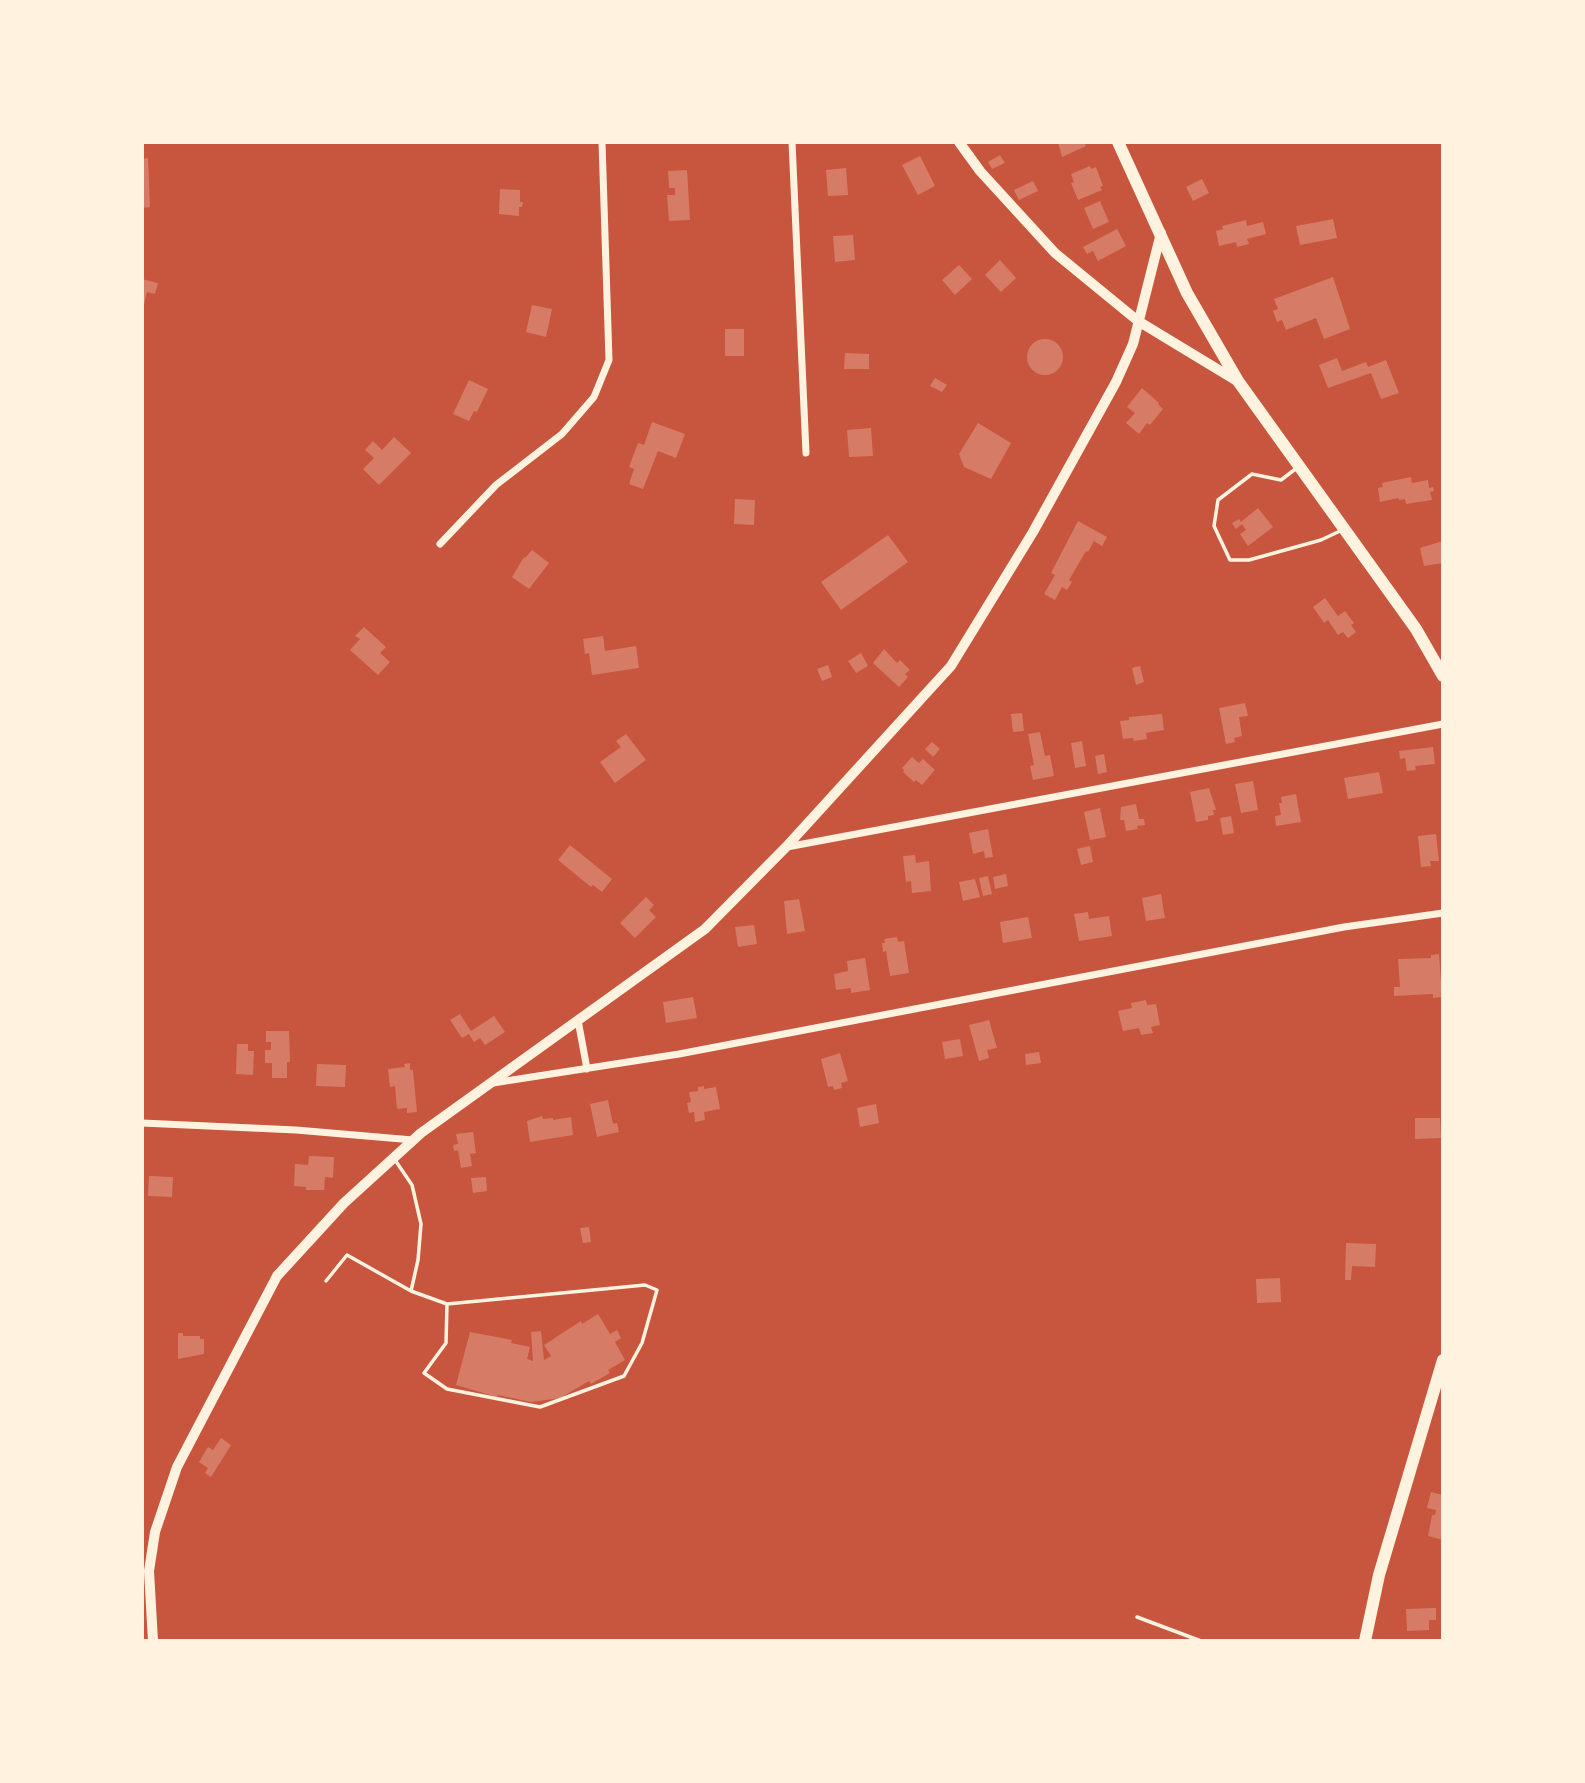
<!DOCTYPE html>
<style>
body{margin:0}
#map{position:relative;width:1585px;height:1783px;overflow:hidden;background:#c8553d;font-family:Inter,sans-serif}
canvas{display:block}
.frame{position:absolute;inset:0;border:144px solid #fff3e0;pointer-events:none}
</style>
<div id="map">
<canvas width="1585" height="1783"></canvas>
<div class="frame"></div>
</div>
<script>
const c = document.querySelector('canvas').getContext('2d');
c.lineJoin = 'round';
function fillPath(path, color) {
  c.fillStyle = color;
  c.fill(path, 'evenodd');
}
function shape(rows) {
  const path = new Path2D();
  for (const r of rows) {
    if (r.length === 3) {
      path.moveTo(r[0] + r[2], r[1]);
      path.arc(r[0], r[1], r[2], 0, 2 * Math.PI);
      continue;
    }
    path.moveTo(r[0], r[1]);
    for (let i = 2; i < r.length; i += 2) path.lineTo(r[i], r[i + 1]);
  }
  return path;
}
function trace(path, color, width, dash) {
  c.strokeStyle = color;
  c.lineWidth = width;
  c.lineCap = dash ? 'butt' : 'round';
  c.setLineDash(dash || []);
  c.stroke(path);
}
fillPath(shape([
 [1058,142,1084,142,1086,146,1062,157],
 [1000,155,1005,163,992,169,988,162],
 [920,156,935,186,918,195,902,165],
 [148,158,150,207,142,208,142,159],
 [1090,166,1091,169,1096,167,1103,186,1100,187,1102,190,1078,200,1071,183,1074,182,1071,174],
 [846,168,848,195,828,196,826,170],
 [687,170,690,220,669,221,667,195,675,195,675,188,669,188,668,171],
 [1202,179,1209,193,1193,201,1186,187],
 [1033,181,1038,191,1019,200,1014,190],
 [500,189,520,190,520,202,523,202,522,207,519,207,519,216,499,214],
 [1100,201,1109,222,1093,229,1084,208],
 [1333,219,1337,238,1300,245,1296,226],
 [1246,220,1247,226,1263,222,1266,234,1247,239,1249,244,1237,247,1236,242,1219,246,1216,231,1223,229,1222,226],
 [1117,229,1126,246,1098,261,1093,251,1087,254,1083,247],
 [853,235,855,260,835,262,833,236],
 [1000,260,1016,278,1001,292,985,275],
 [959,265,972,279,955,295,942,280],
 [1333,277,1350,329,1324,339,1316,318,1286,330,1282,320,1277,322,1273,311,1278,309,1274,299],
 [142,279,158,283,155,294,147,292,144,305,142,305],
 [532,305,552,309,546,337,526,332],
 [725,329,744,329,744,356,725,356],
 [1045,357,18],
 [845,353,869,354,869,369,844,369],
 [1337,358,1342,371,1366,362,1368,367,1386,360,1399,393,1381,399,1371,373,1328,388,1319,365],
 [935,378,947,385,942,392,930,386],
 [469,380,488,389,477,412,474,411,469,421,453,414],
 [1142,388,1159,403,1158,404,1163,409,1150,425,1147,423,1139,434,1126,423,1135,413,1127,407],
 [652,422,685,434,676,458,658,451,643,489,629,484,634,469,629,467,638,443,644,445],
 [978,423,1011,443,991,479,964,467,959,454],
 [871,428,873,456,849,457,847,430],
 [394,437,411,453,379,485,363,469,374,458,365,450,373,441,382,450],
 [1411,477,1412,483,1428,480,1429,488,1433,487,1434,491,1430,492,1432,500,1406,504,1405,499,1399,500,1398,498,1380,502,1378,488,1383,487,1382,483],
 [735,499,755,500,754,525,734,524],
 [1258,508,1273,527,1248,546,1240,534,1246,530,1242,524,1236,529,1232,523,1239,519,1241,522],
 [1078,521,1107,537,1102,546,1094,541,1088,552,1086,551,1069,580,1072,582,1067,590,1062,587,1055,600,1044,594,1055,575,1051,573],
 [888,535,908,562,841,610,821,582],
 [1443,541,1443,563,1424,566,1420,548],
 [532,550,549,563,529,589,512,577,524,557,525,558],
 [1325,598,1338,616,1345,611,1354,623,1351,625,1356,632,1348,638,1343,632,1338,635,1328,620,1324,623,1313,607],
 [364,627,386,647,380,653,390,662,378,675,350,650,360,639,355,636],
 [603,636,605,651,636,646,639,668,592,675,589,653,585,654,583,639],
 [884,649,897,663,900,660,910,670,905,674,908,677,899,687,873,663],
 [861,653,868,666,856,673,848,661],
 [828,665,832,677,822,681,817,669],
 [1140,666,1144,682,1136,685,1132,668],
 [1245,703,1248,716,1239,717,1242,736,1234,738,1235,742,1226,744,1219,708],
 [1022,713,1024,731,1013,732,1011,714],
 [1162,714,1164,730,1146,733,1147,739,1134,741,1133,738,1123,739,1120,721,1129,720,1129,717],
 [1040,732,1045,756,1050,755,1054,776,1033,780,1030,766,1034,765,1028,734],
 [626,734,646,760,615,783,600,762,621,747,616,741],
 [1082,741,1086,766,1075,768,1071,743],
 [932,742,940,749,933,757,925,749],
 [1433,747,1435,764,1415,766,1416,770,1407,771,1405,758,1400,759,1399,751],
 [1104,754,1107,772,1098,774,1095,756],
 [912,757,919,763,923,759,935,770,922,785,916,780,914,782,903,772,904,770,902,768],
 [1379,772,1383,793,1348,799,1344,778],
 [1253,781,1258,810,1241,813,1235,784],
 [1209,788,1216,810,1213,810,1214,815,1208,816,1208,820,1196,822,1190,792],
 [1296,794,1301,822,1276,826,1275,816,1281,815,1279,803,1282,803,1281,797],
 [1136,804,1139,819,1144,819,1145,825,1137,826,1138,829,1126,831,1124,820,1120,820,1121,807],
 [1100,808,1106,837,1090,840,1084,812],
 [1231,816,1234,833,1223,835,1220,818],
 [988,829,993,857,985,858,984,851,973,854,969,833],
 [1436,834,1439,861,1430,861,1431,866,1421,867,1418,836],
 [570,845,612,879,602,892,593,885,591,887,558,860],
 [1090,846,1093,862,1081,865,1077,849],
 [915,855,916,863,929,861,931,891,912,893,911,881,906,882,903,856],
 [1006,874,1008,886,995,889,993,877],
 [988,876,992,894,983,896,979,878],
 [975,879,980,897,963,901,959,882],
 [1161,894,1165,918,1146,921,1142,898],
 [646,897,654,905,649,910,656,917,635,938,620,923],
 [799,899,805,931,787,934,784,901],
 [1088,912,1089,919,1109,916,1112,936,1079,941,1074,914],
 [1028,917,1032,938,1003,943,1000,922],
 [754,925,757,944,738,947,735,927],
 [897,937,898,942,904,941,909,973,890,976,886,951,883,952,882,943,885,943,884,939],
 [1439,954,1442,997,1433,998,1433,994,1394,996,1394,987,1400,987,1398,959,1431,958,1431,955],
 [865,958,870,990,851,993,851,988,836,990,834,974,848,971,847,961],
 [693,997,697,1018,666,1023,663,1002],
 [1146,1000,1147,1005,1156,1004,1160,1025,1151,1027,1153,1033,1141,1035,1139,1028,1123,1031,1118,1011,1132,1008,1131,1003],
 [460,1014,471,1031,494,1016,505,1032,485,1045,480,1038,474,1042,469,1034,462,1038,450,1020],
 [989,1020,997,1048,987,1050,989,1058,979,1061,969,1025],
 [266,1031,289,1031,290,1062,287,1062,287,1078,272,1078,272,1063,265,1063,265,1050,271,1050,271,1042,266,1042],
 [960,1039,963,1056,945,1059,942,1042],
 [237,1044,248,1044,248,1051,254,1051,253,1075,236,1074],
 [1039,1052,1041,1063,1026,1065,1025,1054],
 [840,1053,848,1081,841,1083,842,1088,834,1090,833,1086,828,1087,821,1059],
 [410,1063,410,1070,413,1070,417,1112,407,1113,407,1108,397,1109,395,1086,390,1087,388,1069,405,1067,404,1064],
 [317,1064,346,1065,345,1087,316,1086],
 [704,1086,704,1089,716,1087,720,1109,704,1112,705,1120,695,1122,694,1112,689,1113,687,1103,691,1102,689,1092,698,1091,698,1087],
 [608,1100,613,1124,617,1123,619,1132,597,1137,590,1104],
 [876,1104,879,1123,860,1127,857,1108],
 [542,1116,543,1119,553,1118,553,1120,571,1117,573,1135,530,1142,527,1121],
 [1415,1118,1440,1118,1441,1138,1415,1139],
 [473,1132,476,1153,470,1154,472,1166,461,1168,458,1150,454,1151,453,1145,458,1144,456,1134],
 [309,1156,334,1157,333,1178,325,1177,324,1190,306,1190,306,1187,294,1186,295,1164,308,1165],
 [149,1176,173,1177,172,1197,148,1196],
 [486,1177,487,1191,473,1193,471,1178],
 [589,1227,591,1242,583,1243,580,1228],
 [1346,1243,1376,1244,1375,1267,1352,1266,1351,1280,1345,1280],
 [1280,1278,1281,1302,1257,1303,1256,1279],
 [598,1314,610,1334,617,1330,621,1338,615,1342,625,1360,608,1370,610,1373,591,1384,589,1381,560,1398,531,1402,498,1395,497,1397,456,1385,470,1332,512,1340,511,1343,530,1347,527,1359,533,1361,531,1332,541,1331,544,1360,551,1356,544,1345,581,1321,582,1324],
 [178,1333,183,1333,183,1336,200,1336,200,1339,204,1339,204,1354,178,1359],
 [221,1438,231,1445,211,1477,205,1473,208,1468,199,1462,208,1447,213,1450],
 [1431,1492,1443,1495,1443,1540,1428,1536,1432,1515,1435,1515,1436,1510,1427,1508],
 [1436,1608,1436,1620,1429,1620,1429,1630,1407,1631,1406,1609]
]), '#d67c66');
trace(shape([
 [1298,467,1281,480,1252,474,1218,500,1214,526,1230,560,1249,560,1321,540,1340,531],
 [326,1281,347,1255,411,1291,418,1260,421,1224,412,1185,395,1160],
 [411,1291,447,1304,645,1285,657,1290,642,1343,624,1376,540,1407,447,1389,424,1373,446,1343,447,1304],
 [1137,1617,1201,1641]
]), '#fff3e0', 3.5);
trace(shape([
 [792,142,806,453],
 [440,544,496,485,562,434,594,397,609,360,602,142],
 [787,847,1443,724],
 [578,1020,587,1069],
 [493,1083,679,1054,1344,927,1443,913],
 [142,1123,296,1130,413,1140]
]), '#fff3e0', 7);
trace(shape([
 [959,142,980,171,1055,253,1138,321,1237,381],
 [153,1641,149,1571,155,1532,177,1467,277,1276,344,1203,421,1133,705,929,786,847,951,666,1033,532,1116,382,1133,344,1161,233]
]), '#fff3e0', 10);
trace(shape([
 [1118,142,1187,293,1238,381,1416,629,1443,676],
 [1365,1641,1379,1575,1443,1360]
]), '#fff3e0', 12);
</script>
